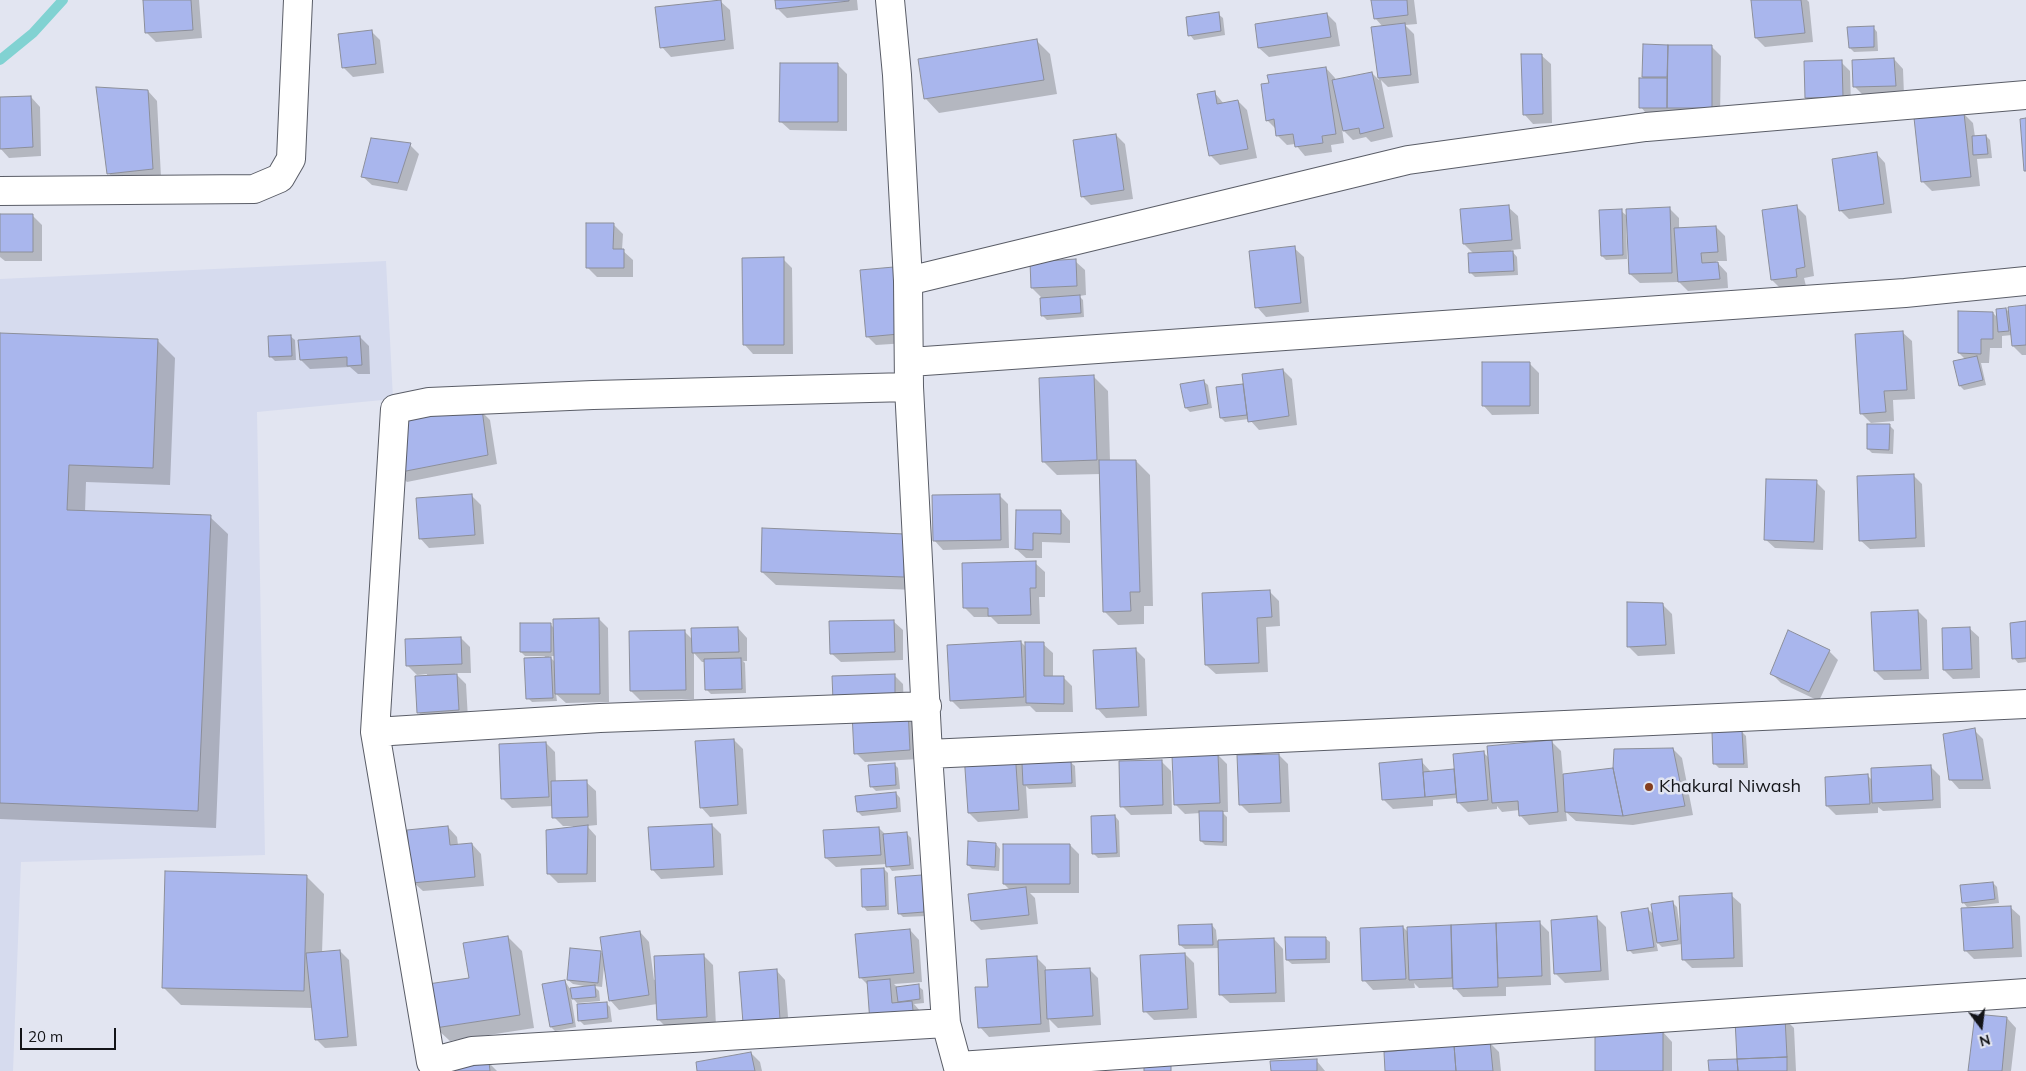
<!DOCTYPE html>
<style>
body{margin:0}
#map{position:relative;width:2026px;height:1071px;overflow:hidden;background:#e2e5f1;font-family:Mulish,sans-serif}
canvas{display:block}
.north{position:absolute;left:1956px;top:1001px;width:50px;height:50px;-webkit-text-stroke:4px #e2e5f1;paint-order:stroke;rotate:165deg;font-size:14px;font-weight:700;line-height:20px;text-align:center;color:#131418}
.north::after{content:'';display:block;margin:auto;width:18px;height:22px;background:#131418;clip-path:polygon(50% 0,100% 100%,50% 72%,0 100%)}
.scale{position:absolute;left:20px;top:1028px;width:96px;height:22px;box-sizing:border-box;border:2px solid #131418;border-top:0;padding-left:6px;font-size:15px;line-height:18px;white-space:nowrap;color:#131418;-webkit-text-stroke:4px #e2e5f1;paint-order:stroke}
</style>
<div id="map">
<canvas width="2026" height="1071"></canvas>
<div class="north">N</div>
<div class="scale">20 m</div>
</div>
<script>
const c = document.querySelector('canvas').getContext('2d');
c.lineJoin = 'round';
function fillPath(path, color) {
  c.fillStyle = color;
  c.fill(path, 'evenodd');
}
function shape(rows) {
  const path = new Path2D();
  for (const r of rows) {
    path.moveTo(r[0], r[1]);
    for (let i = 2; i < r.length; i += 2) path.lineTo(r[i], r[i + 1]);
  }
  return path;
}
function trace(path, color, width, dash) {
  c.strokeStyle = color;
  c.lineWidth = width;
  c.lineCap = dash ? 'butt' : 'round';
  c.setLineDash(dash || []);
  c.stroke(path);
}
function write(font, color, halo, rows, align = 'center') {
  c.font = font + ' Mulish,sans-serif';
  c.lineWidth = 5;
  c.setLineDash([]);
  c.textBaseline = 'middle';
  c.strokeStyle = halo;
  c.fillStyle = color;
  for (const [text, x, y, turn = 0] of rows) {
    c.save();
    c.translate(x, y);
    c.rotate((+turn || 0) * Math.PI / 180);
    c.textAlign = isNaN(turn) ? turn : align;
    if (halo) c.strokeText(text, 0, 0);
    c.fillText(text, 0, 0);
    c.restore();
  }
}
fillPath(shape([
 [386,261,393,399,257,412,265,855,21,862,13,1071,0,1071,0,279]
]), '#d6dbee');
fillPath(shape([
 [144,0,199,0,202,38,156,42,147,33],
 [777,0,857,0,858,10,787,18,778,9],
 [1373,0,1414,0,1417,24,1405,25,1414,34,1419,83,1388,87,1381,80,1393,137,1371,142,1366,137,1353,140,1342,129,1344,143,1331,145,1332,152,1305,156,1295,144,1287,145,1278,136,1277,130,1267,120,1326,68,1335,78,1336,81,1372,73,1379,80,1373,28,1383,27,1375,18],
 [1752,0,1807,0,1809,2,1813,42,1765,47,1756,38],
 [720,1,730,10,734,49,671,57,662,47],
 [1218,14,1223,18,1225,35,1194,40,1190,35],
 [1327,14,1336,23,1340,46,1269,57,1259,48],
 [1873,27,1877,32,1878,51,1854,52,1850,48],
 [371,31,380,40,384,73,353,77,343,67],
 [1036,40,1050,54,1057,94,939,113,926,99],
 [1644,46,1667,46,1669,48,1712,47,1721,56,1720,117,1678,117,1671,110,1671,112,1645,112,1641,107],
 [1541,55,1551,64,1552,123,1533,124,1524,114],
 [1894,59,1903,69,1904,95,1864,96,1855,87],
 [1841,62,1850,71,1851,106,1815,107,1806,98],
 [838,65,847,74,847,131,790,130,780,121],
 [148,91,157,101,161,177,118,182,108,173],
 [1214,92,1224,104,1238,101,1247,110,1257,158,1220,165,1210,155],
 [31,97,40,107,41,156,9,158,0,148,0,99],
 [1964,114,1973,123,1975,137,1986,136,1990,140,1992,158,1977,159,1980,186,1932,191,1923,182],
 [1116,135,1125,144,1133,199,1091,205,1082,196],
 [410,145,419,154,407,191,372,185,362,176],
 [1876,153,1885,163,1892,213,1849,219,1840,210],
 [1508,207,1518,216,1521,249,1511,250,1517,257,1518,275,1475,277,1470,272,1474,254,1464,244],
 [1797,207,1806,216,1814,276,1804,278,1806,286,1781,289,1772,280],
 [1670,209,1679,218,1679,229,1716,227,1725,236,1727,261,1716,261,1727,273,1728,288,1688,291,1679,282,1640,283,1630,274],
 [1621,211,1626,215,1627,259,1606,260,1602,256],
 [0,216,33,216,42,225,42,261,5,261,0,257],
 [613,224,623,234,622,250,633,260,633,277,597,277,587,267],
 [1294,248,1304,257,1309,312,1266,317,1257,307],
 [783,259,792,268,793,354,753,354,744,344],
 [1075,261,1085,270,1086,295,1079,296,1083,300,1084,317,1047,320,1042,315,1041,297,1032,288],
 [862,271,907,343,876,345,867,336],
 [2026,306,2026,355,2022,355,2013,346,2012,335,2002,336,2002,348,1990,348,1989,363,1981,363,1986,385,1964,390,1960,386,1966,360,1959,353,1993,313,1998,318,2006,309,2010,313],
 [1902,332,1912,341,1915,399,1893,400,1894,421,1871,423,1861,413],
 [0,334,157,340,175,358,170,485,86,482,85,512,210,517,228,534,216,828,0,819],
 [290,336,295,340,296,360,275,361,271,357],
 [360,337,369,346,370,374,358,374,350,367,310,369,301,360],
 [1529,363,1539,373,1539,414,1492,415,1483,405],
 [1283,370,1292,379,1297,425,1259,430,1249,419,1225,422,1221,418,1242,385,1245,388],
 [1094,377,1108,391,1110,461,1136,461,1150,475,1153,606,1144,606,1144,624,1118,625,1105,612,1101,474,1057,475,1043,461],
 [1203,381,1208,385,1212,408,1190,412,1186,408],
 [481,411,490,420,497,464,407,482,398,473],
 [1890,426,1894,430,1893,454,1872,453,1868,449],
 [1913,475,1922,484,1925,547,1870,549,1860,540],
 [1816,482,1825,491,1823,550,1775,548,1765,539],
 [999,495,1008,504,1009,548,943,550,934,540],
 [472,496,481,505,484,544,429,548,420,538],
 [1017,511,1061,511,1070,521,1070,543,1042,542,1042,558,1026,558,1016,549],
 [918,549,917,590,776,585,762,572],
 [1035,563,1045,572,1045,597,1039,597,1040,624,998,624,991,617,974,617,964,607],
 [1270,592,1279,601,1280,626,1266,627,1268,672,1216,674,1206,665],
 [1663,605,1672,614,1675,654,1638,656,1629,647],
 [1918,611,1927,620,1929,679,1884,680,1875,671],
 [599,619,608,628,609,702,566,703,556,694,557,701,532,702,528,698,545,656,525,656,521,652,550,624,555,629],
 [549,656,555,656,556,663],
 [893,621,903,630,903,660,841,662,831,653],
 [2026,623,2026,662,2018,663,2014,658],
 [738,628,747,638,747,661,743,661,745,663,746,693,711,694,706,689,706,662,702,662,694,653,694,699,640,700,631,691,684,631,693,640],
 [1969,628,1979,637,1980,678,1953,679,1944,670],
 [461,638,470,647,471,673,455,673,466,684,468,719,428,721,418,712,427,674,417,675,407,665],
 [1021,642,1027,648,1043,644,1053,653,1053,677,1063,677,1072,686,1073,712,1036,712,1030,706,960,709,951,700],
 [1136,650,1145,659,1147,716,1106,718,1097,708],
 [1829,651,1838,660,1819,701,1781,683,1772,674],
 [894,675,903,684,904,708,843,709],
 [908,710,917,720,919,759,865,762,856,753],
 [1974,730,1983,739,1991,789,1959,789,1950,779],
 [1742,732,1746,736,1748,768,1719,768,1714,763],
 [734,740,743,749,747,814,710,817,701,807],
 [1552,742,1561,751,1563,776,1614,769,1673,749,1682,758,1693,815,1633,825,1576,821,1566,812,1567,821,1529,825,1520,815,1520,810,1502,812,1497,806,1497,809,1468,812,1458,802,1458,798,1433,800,1433,806,1393,809,1384,800,1421,761,1431,772,1456,771,1484,753,1489,758],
 [546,743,555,752,556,783,586,782,596,791,597,825,587,826,596,836,596,882,558,883,549,874,573,828,573,826,563,826,554,817,553,806,512,808,503,799],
 [965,755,1070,762,1075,766,1076,787,1029,789,1026,786,1028,818,978,822,969,813],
 [1218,755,1227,764,1228,812,1222,812,1227,817,1227,846,1205,845,1201,841,1201,813,1185,814,1175,804],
 [1279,755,1288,764,1290,812,1249,813,1240,804],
 [1162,762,1171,771,1172,814,1131,815,1122,806],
 [894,764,898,768,900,789,876,791,871,786],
 [1931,767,1940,776,1941,808,1883,811,1878,807,1878,813,1836,815,1827,806,1868,776,1872,780],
 [896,793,900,798,901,812,862,816,858,812],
 [1115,816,1119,821,1120,857,1098,858,1094,854],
 [712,825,721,834,723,875,661,879,652,869],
 [448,827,457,837,458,845,472,844,481,854,484,886,423,891,413,882],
 [879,828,886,835,907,834,911,838,914,869,892,871,887,864,836,867,826,858],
 [996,844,1000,849,999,871,972,869,968,865],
 [1070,845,1079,854,1079,893,1030,893,1035,898,1038,924,981,930,972,921,969,895,1010,890,1004,884],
 [884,869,888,873,889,910,867,911,863,906],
 [306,876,324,894,322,953,340,951,349,960,357,1046,325,1048,316,1039,313,1008,181,1005,163,987],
 [921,877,926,881,928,916,903,917,899,913],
 [1993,883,1997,887,1999,903,1967,907,1963,902],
 [1731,895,1741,904,1743,967,1692,968,1683,959,1682,944,1662,947,1656,941,1658,951,1633,954,1629,950,1648,909,1654,915,1672,902,1677,907,1680,929,1682,929],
 [2010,907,2020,916,2022,957,1974,959,1965,950],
 [1597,918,1606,927,1609,980,1565,983,1556,974],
 [1540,923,1549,932,1551,985,1506,987,1506,996,1463,997,1454,987,1419,988,1414,983,1415,988,1373,990,1364,980,1403,927,1409,933,1409,928],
 [1212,925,1216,930,1217,941,1274,939,1283,949,1285,1002,1230,1003,1220,994,1219,948,1185,949,1180,945],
 [910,930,919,940,922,982,894,984,898,988,918,986,923,990,924,1003,914,1004,921,1012,880,1032,869,986,860,977],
 [640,932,649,942,654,980,703,955,713,965,716,1026,668,1029,658,1019,657,1004,619,1010,610,1000,604,966,602,987,594,986,599,991,600,1001,577,1003,571,996,576,1027,555,1031,551,1027,565,981,570,989,590,987,573,984,568,980,601,952,604,955],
 [508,937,522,951,534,1028,450,1041,436,1028,470,979],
 [1325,938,1330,942,1330,963,1292,964,1287,960],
 [1185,954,1194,963,1197,1018,1154,1020,1145,1011],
 [1036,957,1046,967,1046,972,1089,969,1098,978,1101,1025,1058,1028,1049,1019,1050,1032,989,1037,980,1027,989,988],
 [776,970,785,980,789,1029,754,1032],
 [606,1003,610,1007,612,1022,584,1025,580,1021],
 [2007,1018,2016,1028,2011,1071,1970,1071],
 [1785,1019,1794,1028,1796,1071,1710,1071,1739,1060],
 [1663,1032,1672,1042,1672,1071,1596,1071],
 [1490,1043,1499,1052,1501,1071,1387,1071],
 [751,1053,760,1062,762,1071,699,1071],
 [1316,1060,1325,1071,1272,1071],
 [489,1063,497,1071,445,1071]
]), '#0003');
trace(shape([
 [0,60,33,33,63,0]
]), '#81d2d2', 10);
const building = shape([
 [143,0,191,0,193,30,145,33,143,0],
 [721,0,725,40,660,48,655,7,721,0],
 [775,0,849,0,849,1,776,9,775,0],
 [1371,0,1407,0,1408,15,1374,19,1371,0],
 [1751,0,1801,0,1805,33,1755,38,1751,0],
 [1219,12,1221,31,1188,36,1186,17,1219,12],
 [1327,13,1331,37,1258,48,1255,24,1327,13],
 [1405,23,1411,75,1378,78,1371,27,1405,23],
 [1874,26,1874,47,1849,48,1847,27,1874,26],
 [372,30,376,64,342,68,338,34,372,30],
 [1037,39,1044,80,924,99,918,59,1037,39],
 [1643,44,1668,45,1667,77,1642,77,1643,44],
 [1668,45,1712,45,1712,108,1667,108,1668,45],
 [1521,54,1542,54,1543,114,1523,115,1521,54],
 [1894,58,1896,86,1853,87,1852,60,1894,58],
 [1842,60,1843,97,1805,98,1804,61,1842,60],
 [780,63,838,63,838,122,779,122,780,63],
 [1326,67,1336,134,1322,136,1323,143,1295,147,1293,134,1276,136,1274,119,1266,121,1261,84,1269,83,1267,75,1326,67],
 [1372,72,1384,128,1360,134,1359,128,1343,131,1332,80,1372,72],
 [1639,78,1667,78,1667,108,1639,108,1639,78],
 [96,87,148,90,153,169,107,174,96,87],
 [1215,91,1217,104,1238,100,1248,149,1209,156,1197,94,1215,91],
 [31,96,33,147,0,149,0,97,31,96],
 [1964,113,1971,177,1921,182,1914,118,1964,113],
 [2026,118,2026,171,2024,171,2020,119,2026,118],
 [1116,134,1124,190,1081,197,1073,140,1116,134],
 [1986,135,1988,154,1973,155,1972,136,1986,135],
 [371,138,411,143,398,183,361,177,371,138],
 [1877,152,1884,204,1839,211,1832,159,1877,152],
 [1509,205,1512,240,1463,244,1460,209,1509,205],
 [1797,205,1805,267,1796,269,1797,277,1771,280,1762,210,1797,205],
 [1670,207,1672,273,1629,274,1626,209,1670,207],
 [1622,209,1623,255,1601,256,1599,210,1622,209],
 [0,214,33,214,33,252,0,252,0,214],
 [586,223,614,223,613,249,624,249,624,268,586,268,586,223],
 [1716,226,1718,252,1701,253,1702,263,1718,262,1720,279,1678,282,1674,228,1716,226],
 [1295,246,1301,303,1255,308,1249,251,1295,246],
 [1513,251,1514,271,1469,273,1468,253,1513,251],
 [784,257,784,345,743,345,742,258,784,257],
 [1076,259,1077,286,1031,288,1030,262,1076,259],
 [894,267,899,334,866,337,860,270,894,267],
 [1080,295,1081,313,1041,316,1040,298,1080,295],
 [2026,305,2026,345,2012,346,2008,307,2026,305],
 [2006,308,2009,331,1998,332,1996,309,2006,308],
 [1958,311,1993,312,1993,339,1981,339,1981,354,1958,353,1958,311],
 [1903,331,1907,390,1884,391,1886,412,1860,414,1855,334,1903,331],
 [0,333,158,339,153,468,69,465,67,510,211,515,198,811,0,803,0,333],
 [291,335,292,356,269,357,268,336,291,335],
 [360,336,362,365,347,366,347,357,300,360,298,340,360,336],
 [1977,356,1983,380,1959,386,1953,361,1977,356],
 [1482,362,1530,362,1530,406,1482,406,1482,362],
 [1283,369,1289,416,1248,422,1242,374,1283,369],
 [1094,375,1097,460,1042,462,1039,378,1094,375],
 [1204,380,1208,404,1185,408,1180,384,1204,380],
 [1243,384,1247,415,1220,418,1216,387,1243,384],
 [482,409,488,455,396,473,402,418,482,409],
 [1867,424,1890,424,1889,450,1867,449,1867,424],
 [1099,460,1136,460,1140,592,1130,592,1131,611,1103,612,1099,460],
 [1914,474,1916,538,1859,541,1857,476,1914,474],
 [1766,479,1817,480,1814,542,1764,540,1766,479],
 [472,494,475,535,419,539,416,498,472,494],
 [1000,494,1001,540,933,541,932,495,1000,494],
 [1016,510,1061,510,1061,534,1033,533,1033,550,1015,549,1016,510],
 [762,528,905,534,904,577,761,572,762,528],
 [1036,561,1036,588,1030,588,1031,615,988,616,988,608,963,608,962,563,1036,561],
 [1270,590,1272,617,1257,618,1259,663,1205,665,1202,593,1270,590],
 [1627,602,1663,603,1666,645,1627,647,1627,602],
 [1918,610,1921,670,1874,671,1871,612,1918,610],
 [599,618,600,694,555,694,553,619,599,618],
 [894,620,895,652,830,654,829,621,894,620],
 [2026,621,2026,658,2012,659,2010,623,2026,621],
 [520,623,551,623,551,652,520,652,520,623],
 [738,627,739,652,692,653,691,628,738,627],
 [1970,627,1972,669,1943,670,1942,628,1970,627],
 [685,630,686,690,630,691,629,631,685,630],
 [1788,630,1830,650,1809,692,1770,674,1788,630],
 [461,637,462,664,406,666,405,639,461,637],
 [1021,641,1024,697,950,701,947,645,1021,641],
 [1025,642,1044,642,1044,676,1064,676,1064,704,1026,703,1025,642],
 [1136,648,1139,707,1096,709,1093,650,1136,648],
 [551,657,553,698,526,699,524,658,551,657],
 [741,658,742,689,705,690,704,659,741,658],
 [457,674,459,710,417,713,415,676,457,674],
 [895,674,895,699,833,701,832,676,895,674],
 [908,709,910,750,854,754,852,713,908,709],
 [1975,728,1983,780,1949,780,1943,734,1975,728],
 [1742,731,1744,764,1713,764,1712,732,1742,731],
 [734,739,738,805,700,808,695,741,734,739],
 [1552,740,1558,812,1519,816,1518,801,1492,803,1487,746,1552,740],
 [546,742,549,797,501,799,499,744,546,742],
 [1673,748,1685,806,1623,816,1613,768,1614,749,1673,748],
 [1015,750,1019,810,968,813,964,754,1015,750],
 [1484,751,1488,800,1457,803,1453,754,1484,751],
 [1218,754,1220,803,1174,805,1172,755,1218,754],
 [1279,754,1281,803,1239,805,1237,755,1279,754],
 [1422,759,1425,797,1382,800,1379,763,1422,759],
 [1162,760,1163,805,1120,807,1119,761,1162,760],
 [1071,761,1072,783,1023,785,1022,763,1071,761],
 [895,763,896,785,870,787,868,765,895,763],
 [1931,765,1933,800,1872,803,1871,768,1931,765],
 [1613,768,1623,816,1565,812,1563,774,1613,768],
 [1454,769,1456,794,1425,797,1423,772,1454,769],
 [1868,774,1870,804,1826,806,1825,777,1868,774],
 [587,780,588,817,552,818,551,781,587,780],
 [896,792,897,808,857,812,855,796,896,792],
 [1199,811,1223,811,1223,842,1200,841,1199,811],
 [1115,815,1117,853,1092,854,1091,816,1115,815],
 [712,824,714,867,651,870,648,827,712,824],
 [588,825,587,874,547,874,546,830,588,825],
 [448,826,450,845,472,843,475,877,412,883,407,830,448,826],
 [879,827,881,855,825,858,823,830,879,827],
 [907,832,910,865,886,867,883,834,907,832],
 [968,841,996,843,995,867,967,865,968,841],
 [1003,844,1070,844,1070,884,1003,884,1003,844],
 [884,868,886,906,862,907,861,869,884,868],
 [165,871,307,875,304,991,162,988,165,871],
 [922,875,924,912,898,914,895,877,922,875],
 [1993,882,1995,899,1962,903,1960,885,1993,882],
 [1026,887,1029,915,971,921,968,894,1026,887],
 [1732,893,1734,958,1682,960,1679,896,1732,893],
 [1673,901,1678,940,1657,943,1651,904,1673,901],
 [2011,906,2013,948,1964,951,1961,908,2011,906],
 [1648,908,1654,947,1627,951,1621,912,1648,908],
 [1597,916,1601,971,1554,974,1551,920,1597,916],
 [1540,921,1542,976,1498,978,1496,923,1540,921],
 [1496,923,1498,987,1453,989,1451,925,1496,923],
 [1212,924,1213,945,1179,945,1178,925,1212,924],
 [1451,925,1452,978,1409,980,1407,927,1451,925],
 [1403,926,1406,979,1362,981,1360,928,1403,926],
 [910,929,914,973,859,978,855,934,910,929],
 [640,931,649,995,609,1001,600,937,640,931],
 [508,936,520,1015,435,1028,428,984,469,978,463,943,508,936],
 [1285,937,1326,937,1326,959,1286,960,1285,937],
 [1274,938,1276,993,1219,995,1218,940,1274,938],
 [570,948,601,951,598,983,567,980,570,948],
 [340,950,348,1037,315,1040,306,953,340,950],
 [1185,953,1188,1009,1143,1012,1140,955,1185,953],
 [704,954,707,1017,657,1020,654,956,704,954],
 [1037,956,1041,1024,978,1028,975,987,988,987,986,959,1037,956],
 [1090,968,1093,1016,1047,1019,1045,970,1090,968],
 [777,969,780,1020,743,1023,739,972,777,969],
 [890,979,892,1003,912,1001,914,1020,870,1023,867,981,890,979],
 [565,980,573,1023,550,1027,542,984,565,980],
 [919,984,920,999,898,1002,896,987,919,984],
 [595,985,596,997,572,999,570,988,595,985],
 [607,1002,608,1018,578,1021,577,1004,607,1002],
 [1975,1014,2007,1017,2002,1071,1968,1071,1975,1014],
 [1785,1017,1787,1057,1737,1059,1735,1020,1785,1017],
 [1663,1031,1663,1071,1595,1071,1595,1032,1663,1031],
 [1490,1041,1493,1071,1456,1071,1454,1045,1490,1041],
 [1454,1045,1456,1071,1385,1071,1384,1052,1454,1045],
 [751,1052,755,1071,697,1071,696,1062,751,1052],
 [1787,1057,1787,1071,1738,1071,1737,1059,1787,1057],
 [1317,1059,1317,1071,1271,1071,1270,1061,1317,1059],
 [1737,1059,1738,1071,1709,1071,1708,1060,1737,1059],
 [489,1062,490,1071,444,1071,443,1066,489,1062],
 [1171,1065,1171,1071,1144,1071,1144,1067,1171,1065]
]);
fillPath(building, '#a9b6ed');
trace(building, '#8c8f9a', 1);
const street = shape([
 [890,0,897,75,908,281,909,387,928,754,946,1023,959,1071],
 [0,191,254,189,280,178,291,159,298,0],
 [908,281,1408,160,1646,127,2026,95],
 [910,362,1905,293,2026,281],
 [909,387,593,395,429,402,395,409,375,732,431,1062,472,1051,946,1023],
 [375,732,600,718,927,706],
 [928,754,2026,704],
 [959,1066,2026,993]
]);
trace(street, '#5a5d67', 30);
trace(street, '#fff', 28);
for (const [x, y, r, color] of [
 [1649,787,5,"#853e1e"]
]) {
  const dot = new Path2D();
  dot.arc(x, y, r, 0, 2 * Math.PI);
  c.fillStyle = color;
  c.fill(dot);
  trace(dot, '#e2e5f1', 2);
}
write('18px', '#131418', '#e2e5f1', [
 ["Khakural Niwash",1659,787]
], 'left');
</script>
